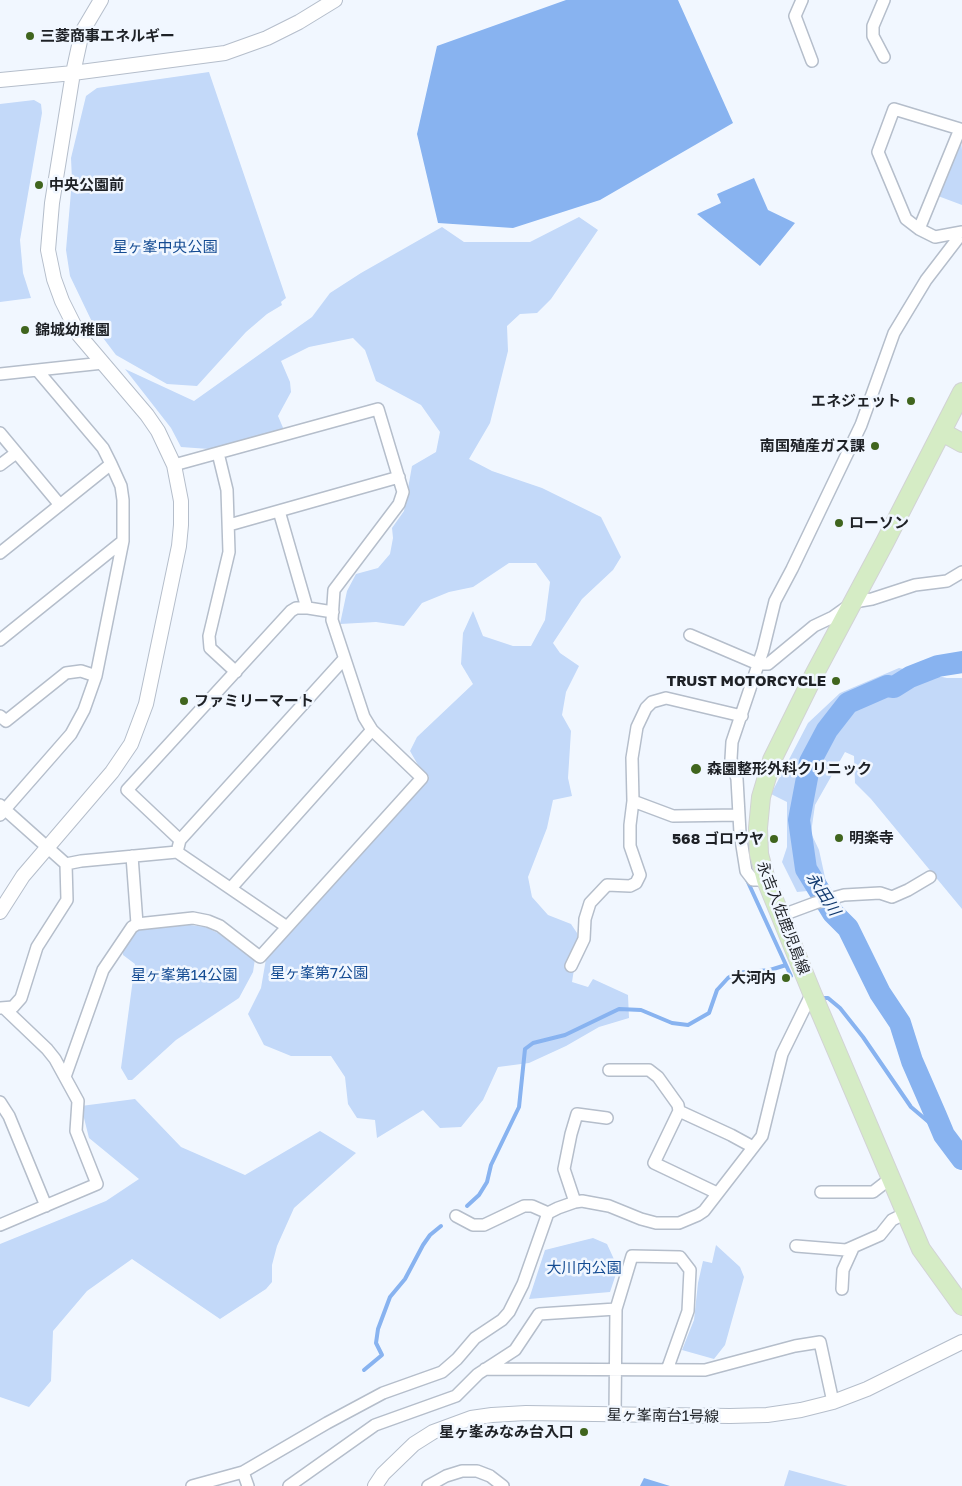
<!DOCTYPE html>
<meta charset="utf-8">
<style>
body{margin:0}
canvas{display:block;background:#f1f7ff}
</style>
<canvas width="962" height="1486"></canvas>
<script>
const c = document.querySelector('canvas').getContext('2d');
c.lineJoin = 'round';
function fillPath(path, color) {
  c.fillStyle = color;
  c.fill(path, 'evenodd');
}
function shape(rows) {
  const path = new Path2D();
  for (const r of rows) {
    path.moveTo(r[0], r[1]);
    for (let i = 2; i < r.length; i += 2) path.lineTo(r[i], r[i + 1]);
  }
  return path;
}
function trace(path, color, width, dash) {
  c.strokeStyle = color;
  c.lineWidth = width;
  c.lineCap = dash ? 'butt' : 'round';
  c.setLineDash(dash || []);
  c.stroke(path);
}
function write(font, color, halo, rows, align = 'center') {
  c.font = font + ' "Golos Text","Noto Sans JP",sans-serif';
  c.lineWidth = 5;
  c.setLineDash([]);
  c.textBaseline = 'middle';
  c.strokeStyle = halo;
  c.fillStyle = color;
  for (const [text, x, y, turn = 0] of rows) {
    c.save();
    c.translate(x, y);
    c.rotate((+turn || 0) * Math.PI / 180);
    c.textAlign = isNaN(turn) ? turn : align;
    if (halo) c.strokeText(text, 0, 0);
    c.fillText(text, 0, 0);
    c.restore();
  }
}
fillPath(shape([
 [209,72,286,298,281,302,282,305,267,314,246,332,197,386,167,384,116,355,94,326,70,276,66,250,72,180,71,158,86,96,97,88],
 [34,100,41,104,42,113,20,240,23,273,31,298,0,302,0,104],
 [961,141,962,150,962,205,938,196],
 [579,217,598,230,551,299,537,313,520,314,507,326,508,351,490,423,469,459,492,471,542,488,601,517,621,557,613,570,582,599,553,643,560,653,579,666,566,692,562,715,571,731,568,778,572,796,553,800,547,828,528,877,532,897,548,915,571,924,577,933,577,950,572,982,588,987,593,979,628,995,629,1018,599,1027,566,1046,529,1063,498,1067,483,1100,461,1127,440,1128,423,1110,377,1138,375,1120,357,1118,348,1104,345,1077,331,1056,291,1056,264,1045,248,1014,261,988,266,959,429,777,418,765,410,751,417,737,473,684,461,664,463,633,473,611,483,636,513,646,531,646,545,620,550,582,536,563,509,563,473,587,449,592,422,603,404,626,376,622,340,624,347,591,356,574,378,568,390,554,393,538,392,528,404,511,412,466,436,452,440,432,421,405,376,381,365,350,353,338,309,347,281,361,290,382,291,392,278,416,284,430,209,449,181,447,171,428,125,369,194,401,312,317,330,293,361,273,442,227,464,242,530,242],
 [899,668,947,678,962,678,962,909,871,799,855,783,854,756,845,752,815,805,811,833,819,850,826,882,818,890,797,892,782,862,787,847,787,802,771,794,808,723,840,693],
 [190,925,205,927,218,933,255,959,253,972,239,998,176,1040,132,1080,128,1080,121,1068,135,964,123,955,123,951,138,929],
 [135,1099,181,1147,245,1175,320,1131,356,1153,294,1208,277,1246,272,1265,272,1282,266,1289,220,1319,132,1259,87,1291,53,1331,51,1381,29,1407,0,1397,0,1244,106,1201,139,1179,89,1138,81,1106],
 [593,1238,607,1244,618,1268,610,1292,529,1299,545,1250],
 [716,1245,740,1267,744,1277,725,1345,714,1359,682,1350,694,1320,698,1283,703,1261,712,1263],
 [789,1470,848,1486,784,1486]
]), '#c3d9f9');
fillPath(shape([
 [566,0,678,0,733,123,600,200,513,228,438,223,417,134,437,46],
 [754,178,768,210,795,223,760,266,697,214,721,203,717,194],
 [644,1478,670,1486,640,1486]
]), '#88b3f0');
trace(shape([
 [747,880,791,976],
 [820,998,828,998,840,1008,863,1037,911,1107,944,1135],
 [467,1206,479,1195,487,1182,491,1165,519,1107,525,1049,533,1043,565,1035,619,1009,641,1010,672,1023,688,1025,709,1013,717,990,728,978,736,973,770,970,786,965],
 [364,1370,382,1355,376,1343,378,1329,390,1297,405,1279,423,1245,430,1235,441,1226]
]), '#88b3f0', 4);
trace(shape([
 [962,662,938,666,910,677,894,687,887,686,848,703,827,730,810,762,799,820,806,869,833,913,848,928,880,993,900,1023,912,1061,936,1116,944,1135,962,1159]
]), '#88b3f0', 22);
const minor = shape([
 [802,0,795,16,812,61],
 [884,57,873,36,873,26,884,0],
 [919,229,960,129,894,109,878,152,906,219,919,229,935,237,962,232],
 [0,374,103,363],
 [0,433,60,505],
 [218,453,227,490,229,552,209,636,210,648,236,672],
 [0,465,16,453],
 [279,511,307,608],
 [229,525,399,477],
 [0,553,111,464],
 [690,635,758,664,768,664,814,626,833,617,854,602,872,599,915,585,947,581,962,572],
 [0,640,123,541],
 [0,716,6,721,66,673,81,671,96,676],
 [633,801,632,758,637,727,646,708,652,702,666,698,742,716],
 [0,805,66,864,67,900,37,947,21,998,13,1007,0,1008],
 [0,815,71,734,84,710,96,676,123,541,123,500,121,486,111,464,103,448,37,370],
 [180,840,127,790,291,611,296,608,308,608,333,612],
 [177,852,180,840,344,659],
 [132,856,137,924],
 [66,864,81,861,177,852,287,927],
 [766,880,753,880,746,871,740,833,737,779,731,759,732,742,763,650,775,601,792,569,861,425,894,333,926,280,962,233],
 [231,888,372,730],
 [780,916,815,903,844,895,880,893,892,897,908,890,930,877],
 [571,966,584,939,585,919,590,903,607,885,630,886,636,883,640,875,630,846,630,825,633,801,673,816,739,815],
 [609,1070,649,1070,658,1077,678,1105,679,1111],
 [65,1077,103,970,132,927,137,924,193,918,208,921,220,926,260,957,422,778,372,730,364,717,332,620,334,590,399,504,403,492,378,409,174,465],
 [0,1102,9,1116,46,1206],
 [821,1192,873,1192,891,1178],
 [717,1193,654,1163,679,1111,731,1135,753,1147],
 [575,1202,564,1169,571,1134,577,1114,607,1118],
 [456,1216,473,1225,484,1225,524,1206,532,1206,548,1213],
 [0,1225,97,1184,76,1131,78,1101,55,1059,47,1049,4,1008],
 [796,1246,846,1250,880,1235,892,1220,906,1213],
 [842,1289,843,1270,853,1248],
 [485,1369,705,1370,795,1346,820,1342,833,1402],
 [615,1416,616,1309,632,1256,680,1257,690,1270,688,1311,667,1370],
 [243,1472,248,1486],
 [192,1486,243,1472,327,1423,383,1393,442,1372,457,1359,475,1338,502,1320,509,1312,523,1284,548,1213,558,1208,575,1202,582,1201,609,1206,641,1219,656,1223,679,1223,698,1215,704,1211,762,1136,782,1054,812,993],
 [289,1486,375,1425,456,1396,478,1374,515,1350,539,1314,616,1309],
 [428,1486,446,1476,462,1471,477,1471,490,1476,503,1486]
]);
const tertiary = shape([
 [0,80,73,73,225,53,267,38,299,22,335,0],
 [0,912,23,876,112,772,131,744,146,704,179,546,181,525,181,501,174,465,158,431,147,415,79,335,62,301,54,279,48,250,52,203,73,73,82,32,101,0],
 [375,1486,383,1474,414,1444,433,1432,471,1418,492,1415,526,1413,730,1416,767,1415,801,1410,833,1402,867,1389,962,1342]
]);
const primary = shape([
 [962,392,885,542,815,673,772,760,761,797,758,828,759,854,766,880,812,993,921,1249,962,1306],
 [942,432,962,443]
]);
trace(minor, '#b5becb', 14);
trace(tertiary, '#b5becb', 16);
trace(primary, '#d2d3d4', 20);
trace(minor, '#fff', 11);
trace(tertiary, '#fff', 14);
trace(primary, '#d5ecc5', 18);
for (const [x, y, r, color] of [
 [30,36,5,"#40651e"],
 [39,185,5,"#40651e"],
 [25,330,5,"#40651e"],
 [911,401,5,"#40651e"],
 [875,446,5,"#40651e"],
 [839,523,5,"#40651e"],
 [836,681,5,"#40651e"],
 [184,701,5,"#40651e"],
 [696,769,6,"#40651e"],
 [839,838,5,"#40651e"],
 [774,839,5,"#40651e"],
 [786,978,5,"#40651e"],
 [584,1432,5,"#40651e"]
]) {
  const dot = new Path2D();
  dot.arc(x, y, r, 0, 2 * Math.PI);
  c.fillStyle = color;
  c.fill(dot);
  trace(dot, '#f1f7ff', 2);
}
write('bold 15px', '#1e2126', '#f1f7ff', [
 ["三菱商事エネルギー",40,36],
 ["中央公園前",49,185],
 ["錦城幼稚園",35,330],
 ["エネジェット",901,401,"right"],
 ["南国殖産ガス課",865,446,"right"],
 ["ローソン",849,523],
 ["TRUST MOTORCYCLE",826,681,"right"],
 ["ファミリーマート",194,701],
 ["森園整形外科クリニック",707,769],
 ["明楽寺",849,838],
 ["568 ゴロウヤ",764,839,"right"],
 ["大河内",776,978,"right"],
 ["星ヶ峯みなみ台入口",574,1432,"right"]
], 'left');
write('15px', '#154c93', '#f1f7ff', [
 ["星ヶ峯中央公園",165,247],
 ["星ヶ峯第7公園",319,973],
 ["星ヶ峯第14公園",184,975],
 ["大川内公園",584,1268]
]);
write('15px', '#1e2126', '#f1f7ff', [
 ["永吉入佐鹿児島線",783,918,69],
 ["星ヶ峯南台1号線",663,1416,1]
]);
write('italic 16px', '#0f386e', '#f1f7ff', [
 ["永田川",823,894,57]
]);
</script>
